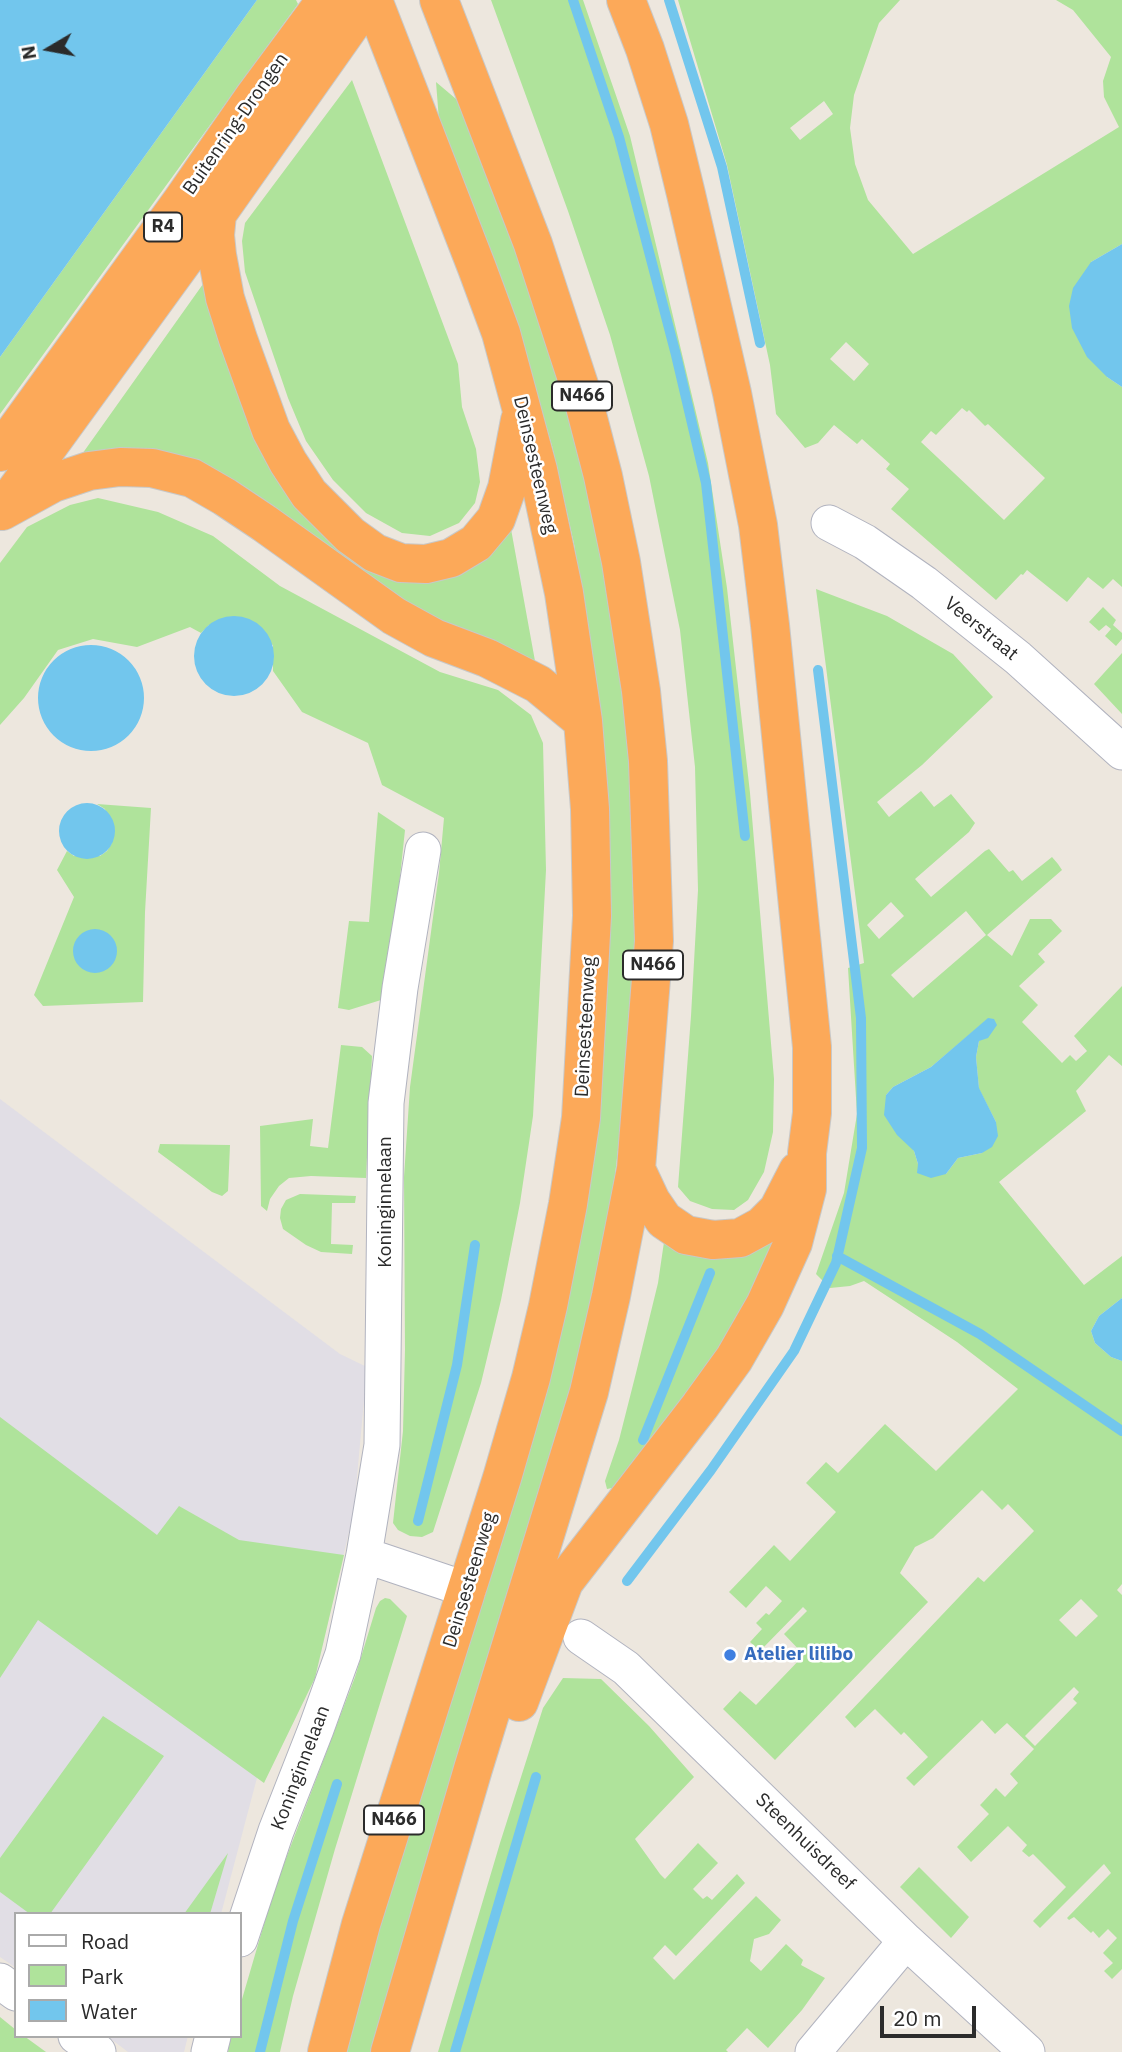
<!DOCTYPE html>
<style>
body{margin:0}
#map{position:relative;width:1122px;height:2052px;overflow:hidden;background:#ede7de;font-family:"IBM Plex Sans",sans-serif}
canvas{display:block}
.legend{position:absolute;left:14px;top:1912px;width:228px;height:126px;box-sizing:border-box;background:#fff;border:2px solid #aaa;margin:0;padding:9px 12px;list-style:none;font-size:21px;color:#2b2b2b}
.legend li{display:flex;align-items:center;gap:14px;height:35px}
.legend b{width:35px;border:2px solid #aaa}
.north{position:absolute;left:14px;top:14px;width:70px;height:70px;-webkit-text-stroke:5px #fff;paint-order:stroke;rotate:260deg;font-size:19px;font-weight:700;line-height:28px;text-align:center;color:#2b2b2b}
.north::after{content:'';display:block;margin:auto;width:24px;height:32px;background:#2b2b2b;clip-path:polygon(50% 0,100% 100%,50% 72%,0 100%)}
.scale{position:absolute;left:880px;top:2006px;width:96px;height:32px;box-sizing:border-box;border:4px solid #2b2b2b;border-top:0;padding-left:9px;font-size:21px;line-height:24px;white-space:nowrap;color:#2b2b2b;-webkit-text-stroke:5px #fff;paint-order:stroke}
</style>
<div id="map">
<canvas width="1122" height="2052"></canvas>
<ul class="legend">
<li><b style="height:9px;background:#fff"></b>Road</li>
<li><b style="height:19px;background:#afe39b"></b>Park</li>
<li><b style="height:19px;background:#72c6ed"></b>Water</li>
</ul>
<div class="north">N</div>
<div class="scale">20 m</div>
</div>
<script>
const c = document.querySelector('canvas').getContext('2d');
c.lineJoin = 'round';
function fillPath(path, color) {
  c.fillStyle = color;
  c.fill(path, 'evenodd');
}
function shape(rows) {
  const path = new Path2D();
  for (const r of rows) {
    if (r.length === 3) {
      path.moveTo(r[0] + r[2], r[1]);
      path.arc(r[0], r[1], r[2], 0, 2 * Math.PI);
      continue;
    }
    path.moveTo(r[0], r[1]);
    for (let i = 2; i < r.length; i += 2) path.lineTo(r[i], r[i + 1]);
  }
  return path;
}
function trace(path, color, width, dash) {
  c.strokeStyle = color;
  c.lineWidth = width;
  c.lineCap = dash ? 'butt' : 'round';
  c.setLineDash(dash || []);
  c.stroke(path);
}
function write(font, color, halo, rows, align = 'center') {
  c.font = font + ' "IBM Plex Sans",sans-serif';
  c.lineWidth = 5;
  c.setLineDash([]);
  c.textBaseline = 'middle';
  c.strokeStyle = halo;
  c.fillStyle = color;
  for (const [text, x, y, turn = 0] of rows) {
    c.save();
    c.translate(x, y);
    c.rotate((+turn || 0) * Math.PI / 180);
    c.textAlign = isNaN(turn) ? turn : align;
    if (halo) c.strokeText(text, 0, 0);
    c.fillText(text, 0, 0);
    c.restore();
  }
}
fillPath(shape([
 [0,1099,340,1354,367,1367,354,1510,315,1678,263,1755,221,1914,16,1914,16,1968,0,1957],
 [107,2036,188,2036,184,2052,128,2052]
]), '#e1dee5');
fillPath(shape([
 [257,0,296,0,298,4,0,414,0,357],
 [491,0,583,0,630,136,708,463,727,588,750,793,774,1079,773,1132,764,1172,748,1200,734,1210,712,1209,690,1201,678,1187,691,1016,698,890,695,767,680,630,649,476,610,335,568,211],
 [678,0,900,0,879,23,854,95,850,128,855,164,868,200,913,254,1119,127,1104,97,1103,81,1111,57,1073,10,1056,0,1122,0,1122,244,1091,262,1107,377,1122,387,1122,587,1113,579,1103,589,1088,577,1067,602,1027,570,1023,575,1021,574,996,600,891,509,909,489,886,469,890,464,862,439,857,444,834,425,818,443,805,448,776,414,770,365,727,165],
 [824,101,833,114,800,140,790,128],
 [846,342,869,364,854,381,830,359],
 [962,408,967,412,969,410,985,426,988,424,1045,478,1004,520,921,442,931,431,936,435],
 [352,80,458,364,462,407,476,449,480,482,475,503,459,523,430,536,402,533,366,513,333,480,306,441,288,398,245,272,242,241,245,223],
 [436,82,462,104,524,269,557,374,597,528,622,678,629,746,635,933,627,1075,615,1175,597,1280,570,1393,389,1989,371,2052,347,2052,598,1105,607,994,610,848,600,709,574,544,552,446,522,343,440,133],
 [208,277,268,451,386,572,511,529,535,661,439,627,245,496,75,464],
 [98,498,158,512,213,536,280,586,440,672,498,690,531,715,543,743,546,870,533,1116,520,1203,501,1300,481,1383,433,1532,422,1537,410,1536,398,1530,393,1523,403,1431,405,1350,404,1177,410,1087,439,873,444,818,382,785,368,743,302,712,273,671,273,645,209,625,201,633,190,627,137,647,93,639,58,650,24,698,0,725,0,563,27,527,70,505],
 [816,589,887,616,953,654,993,697,922,765,877,802,889,817,921,791,934,807,951,794,975,823,969,832,915,879,931,897,985,851,989,849,1009,872,1013,870,1022,881,1052,857,1058,864,1062,870,987,935,1012,956,1030,919,1051,919,1062,931,1038,954,1045,962,1019,986,1038,1005,1022,1022,1062,1063,1070,1055,1076,1061,1087,1051,1074,1036,1122,986,1122,1066,1109,1055,1076,1091,1086,1111,999,1182,1084,1285,1122,1256,1122,1298,1099,1316,1091,1331,1095,1343,1111,1357,1122,1361,1122,1584,1117,1590,1122,1595,1122,1969,1112,1979,1104,1971,1113,1963,1103,1953,1117,1938,1108,1929,1099,1938,1093,1931,1091,1933,1074,1917,1069,1920,1067,1918,1111,1873,1104,1864,1040,1928,1033,1921,1066,1887,1033,1854,1029,1857,1022,1851,1027,1845,1008,1826,971,1862,957,1847,989,1814,980,1805,983,1802,996,1788,1005,1797,1018,1783,1010,1774,1034,1749,1007,1723,995,1734,982,1720,914,1786,906,1778,928,1757,904,1732,901,1735,875,1709,855,1728,845,1717,978,1577,984,1582,1034,1531,1008,1504,1002,1510,982,1490,933,1538,915,1547,900,1573,928,1602,775,1760,723,1709,740,1691,756,1705,804,1655,784,1634,807,1611,803,1607,760,1651,750,1642,762,1629,756,1623,766,1613,769,1615,782,1601,766,1586,746,1608,729,1592,774,1545,790,1561,836,1512,806,1483,826,1462,838,1473,885,1424,936,1471,1018,1389,957,1342,864,1281,850,1286,830,1288,816,1274,844,1193,857,1114,848,968,864,963],
 [891,902,904,916,879,939,867,925],
 [966,911,986,935,913,998,891,975],
 [988,1019,979,1041,976,1057,979,1089,996,1122,982,1153,958,1158,946,1174,918,1164,914,1151,886,1095,893,1087,931,1067],
 [1081,1599,1098,1616,1076,1637,1059,1620],
 [1074,1687,1079,1692,1073,1699,1077,1703,1035,1746,1025,1736],
 [1103,607,1116,620,1113,625,1122,633,1122,639,1116,646,1105,636,1111,629,1106,625,1099,631,1089,622],
 [1122,653,1122,714,1094,684],
 [97,804,151,808,145,912,143,1002,43,1006,34,995,74,897,57,870,67,851,74,856,100,856,107,851,112,843,105,809],
 [378,812,405,830,395,924,381,1000,349,1010,338,1008,349,921,369,922],
 [341,1045,362,1047,372,1056,366,1178,311,1176,289,1178,279,1186,270,1199,267,1211,261,1206,260,1126,313,1119,310,1146,328,1148],
 [160,1144,230,1145,228,1191,222,1196,212,1192,158,1152],
 [300,1194,356,1196,355,1203,332,1203,331,1244,353,1245,352,1254,321,1252,306,1245,283,1229,280,1218,281,1209,286,1200],
 [781,1228,736,1331,612,1488,607,1489,605,1481,619,1440,636,1373,658,1283,664,1242],
 [0,1417,157,1535,179,1506,239,1540,344,1555,315,1678,264,1783,38,1620,0,1678],
 [385,1598,390,1599,407,1616,335,1849,293,1996,280,2052,228,2052,231,2036,240,2036,240,2006,274,1890,355,1677,376,1608,380,1601],
 [563,1678,601,1679,649,1726,694,1777,635,1839,660,1874,665,1879,698,1843,718,1863,693,1889,703,1899,707,1896,712,1900,737,1874,745,1883,676,1956,665,1945,653,1958,674,1980,756,1896,781,1920,769,1934,754,1939,750,1961,761,1971,786,1944,803,1960,801,1965,825,1978,802,2010,768,2048,747,2028,726,2050,728,2052,438,2052,500,1843,543,1708],
 [103,1716,164,1756,50,1914,30,1914,0,1892,0,1858],
 [228,1853,210,1914,184,1914],
 [919,1867,969,1917,951,1938,900,1887],
 [0,2017,16,2030,16,2036,24,2036,46,2052,0,2052]
]), '#afe39b');
fillPath(shape([
 [0,0,257,0,0,357],
 [1122,244,1122,387,1107,377,1087,357,1072,328,1069,306,1073,288,1091,262],
 [234,656,40],
 [91,698,53],
 [87,831,28],
 [95,951,22],
 [988,1018,994,1019,997,1025,988,1038,979,1041,976,1057,979,1088,996,1122,998,1136,992,1147,982,1153,958,1158,946,1174,931,1178,917,1173,918,1164,914,1151,897,1135,884,1115,886,1095,893,1087,931,1067],
 [1122,1298,1122,1361,1111,1357,1095,1343,1091,1331,1099,1316]
]), '#72c6ed');
trace(shape([
 [573,0,619,137,676,355,706,483,745,836],
 [669,0,722,167,760,343],
 [837,1256,980,1334,1122,1431],
 [643,1440,710,1273],
 [418,1521,457,1365,475,1245],
 [627,1581,711,1470,794,1351,836,1263,862,1148,861,1018,818,670],
 [260,2052,293,1921,337,1784],
 [455,2052,536,1777]
]), '#72c6ed', 10);
const street = shape([
 [829,523,865,542,924,583,1018,658,1122,752],
 [364,1555,468,1590],
 [581,1637,626,1668,906,1941,1027,2052],
 [240,1939,276,1831,316,1729,343,1654,364,1555,382,1445,386,1103,400,988,423,850],
 [0,1981,16,1993],
 [76,2036,98,2052],
 [209,2052,213,2036],
 [813,2052,906,1941]
]);
const highway = shape([
 [217,214,215,235,217,255,225,298,238,339,271,430,288,462,309,494,350,535,375,553,401,563,426,564,451,558,476,543,496,519,507,488,520,420],
 [0,452,182,201,254,97,326,0],
 [7,503,217,214,368,0],
 [2,511,53,483,89,471,120,467,152,468,192,478,225,497,264,523,394,616,434,638,487,658,538,684,583,721],
 [636,1169,651,1201,664,1220,686,1235,713,1240,740,1238,762,1226,778,1210,798,1171],
 [519,1702,564,1582,700,1406,734,1359,765,1305,793,1243,807,1189,807,1153,812,1113,812,1047,770,625,758,525,732,393,686,194,669,124,645,49,626,0],
 [327,2052,361,1924,502,1478,531,1378,548,1306,568,1204,581,1118,592,916,590,809,583,721,564,593,538,470,501,333,477,268,373,0],
 [390,2052,473,1769,589,1392,611,1296,636,1169,654,941,648,761,641,691,621,562,603,476,581,391,533,244,439,0]
]);
trace(street, '#b1b3bf', 37);
trace(highway, '#c8c8c8', 40);
trace(street, '#fff', 35);
trace(highway, '#fca959', 38);
for (const [x, y, r, color] of [
 [730,1655,7,"#3f7fe0"]
]) {
  const dot = new Path2D();
  dot.arc(x, y, r, 0, 2 * Math.PI);
  c.fillStyle = color;
  c.fill(dot);
  trace(dot, '#fff', 2.5);
}
for (const [x, y, w] of [
 [163,227,38],
 [582,396,60],
 [653,965,60],
 [394,1820,60]
]) {
  const box = new Path2D();
  box.roundRect(x - w / 2, y - 14.5, w, 29, 5);
  c.fillStyle = '#fff';
  c.fill(box);
  trace(box, '#2b2b2b', 2);
}
write('bold 18px', '#2b2b2b', null, [
 ["R4",163,227],
 ["N466",582,396],
 ["N466",653,965],
 ["N466",394,1820]
]);
write('19px', '#2b2b2b', '#fff', [
 ["Buitenring-Drongen",236,124,-55],
 ["Deinsesteenweg",535,465,77],
 ["Veerstraat",981,629,39],
 ["Deinsesteenweg",586,1027,-87],
 ["Koninginnelaan",386,1202,-90],
 ["Deinsesteenweg",470,1580,-73],
 ["Koninginnelaan",301,1768,-69],
 ["Steenhuisdreef",805,1842,44]
]);
write('bold 19px', '#366cbe', '#fff', [
 ["Atelier lilibo",744,1655]
], 'left');
</script>
